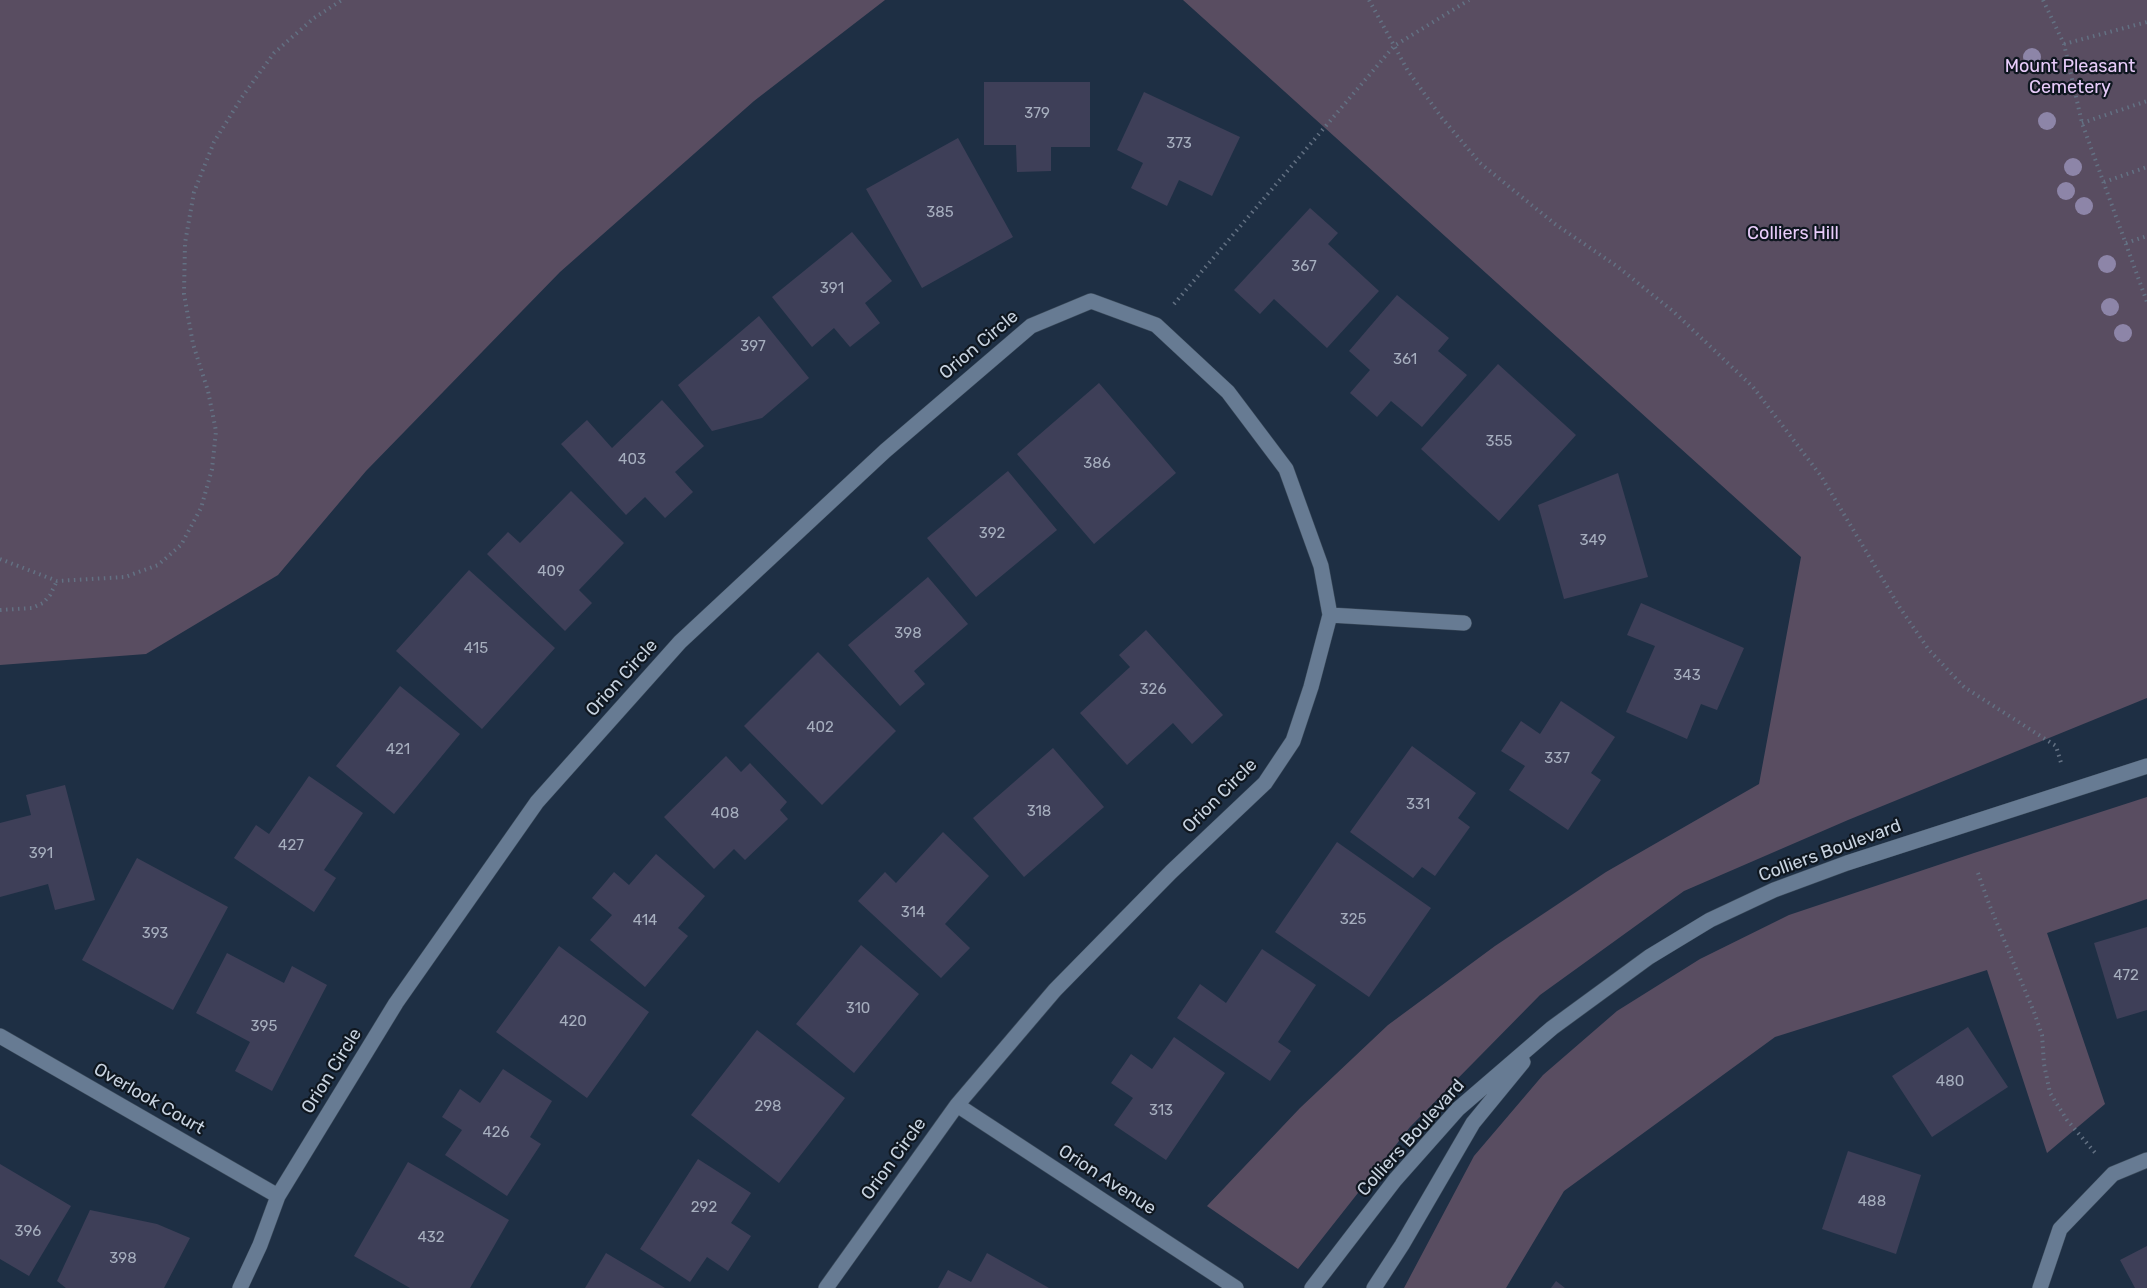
<!DOCTYPE html>
<style>
body{margin:0}
canvas{display:block;background:#1e2f44}
</style>
<canvas width="2147" height="1288"></canvas>
<script>
const c = document.querySelector('canvas').getContext('2d');
c.lineJoin = 'round';
function fillPath(path, color) {
  c.fillStyle = color;
  c.fill(path, 'evenodd');
}
function shape(rows) {
  const path = new Path2D();
  for (const r of rows) {
    path.moveTo(r[0], r[1]);
    for (let i = 2; i < r.length; i += 2) path.lineTo(r[i], r[i + 1]);
  }
  return path;
}
function trace(path, color, width, dash) {
  c.strokeStyle = color;
  c.lineWidth = width;
  c.lineCap = dash ? 'butt' : 'round';
  c.setLineDash(dash || []);
  c.stroke(path);
}
function write(font, color, halo, rows, align = 'center') {
  c.font = font + ' Rubik,sans-serif';
  c.lineWidth = 4.5;
  c.setLineDash([]);
  c.textBaseline = 'middle';
  c.strokeStyle = halo;
  c.fillStyle = color;
  for (const [text, x, y, turn = 0] of rows) {
    c.save();
    c.translate(x, y);
    c.rotate((+turn || 0) * Math.PI / 180);
    c.textAlign = isNaN(turn) ? turn : align;
    if (halo) c.strokeText(text, 0, 0);
    c.fillText(text, 0, 0);
    c.restore();
  }
}
fillPath(shape([
 [0,0,885,0,754,101,560,272,366,471,278,575,146,654,0,665],
 [1183,0,2147,0,2147,698,1848,820,1684,891,1540,995,1410,1127,1298,1269,1207,1206,1300,1108,1388,1025,1495,946,1606,872,1759,784,1801,557],
 [2147,797,2147,899,2047,933,2105,1104,2047,1153,1987,970,1775,1037,1564,1191,1506,1288,1404,1288,1474,1156,1543,1075,1617,1011,1700,959,1789,915,1974,853]
]), '#594d61');
fillPath(shape([
 [984,82,1090,82,1090,147,1051,147,1051,171,1017,172,1016,145,984,145],
 [1144,92,1240,137,1212,196,1179,180,1167,206,1131,188,1143,163,1117,150],
 [958,138,1013,237,922,288,866,189],
 [1310,208,1338,233,1328,244,1379,291,1327,348,1274,299,1260,314,1234,290],
 [852,232,892,281,865,303,880,323,850,347,834,328,812,347,772,297],
 [1397,295,1449,338,1438,351,1467,375,1422,427,1391,401,1377,417,1350,393,1370,370,1349,351],
 [759,316,809,378,762,418,712,431,678,385],
 [1498,364,1576,435,1499,521,1421,449],
 [1099,383,1176,473,1094,544,1017,454],
 [662,400,704,446,675,472,693,492,665,518,645,497,626,515,561,444,587,420,612,448],
 [1008,471,1057,530,976,597,927,538],
 [1618,473,1648,577,1564,599,1538,505],
 [571,491,624,543,579,590,592,603,565,631,487,554,508,532,520,543],
 [469,570,555,648,482,729,396,651],
 [928,577,968,624,914,671,925,684,900,706,848,645],
 [1641,603,1744,648,1717,710,1701,704,1687,739,1626,712,1655,646,1627,635],
 [1146,630,1223,715,1192,744,1173,723,1127,765,1080,713,1130,667,1119,655],
 [818,652,896,731,822,805,744,726],
 [400,686,460,734,394,814,336,766],
 [1561,701,1615,737,1591,773,1601,780,1568,830,1509,790,1525,766,1501,751,1521,721,1540,734],
 [1412,746,1476,793,1458,818,1470,827,1435,876,1422,867,1413,878,1350,832],
 [1053,748,1104,807,1024,877,973,818],
 [726,756,741,772,750,763,787,802,780,810,788,819,745,860,734,849,714,869,664,817],
 [309,776,363,813,324,870,336,878,314,912,234,858,256,825,269,834],
 [65,785,95,900,55,910,48,884,0,897,0,823,31,815,26,795],
 [943,832,989,876,945,924,970,948,941,978,858,901,885,872,896,883],
 [1337,842,1431,908,1369,997,1275,932],
 [656,854,705,896,678,928,688,936,645,987,590,940,612,915,592,898,614,872,629,885],
 [137,858,228,907,173,1010,82,960],
 [2147,927,2147,1010,2117,1019,2094,943],
 [861,945,919,994,854,1073,796,1024],
 [559,946,649,1012,587,1098,496,1032],
 [1262,949,1316,985,1278,1042,1291,1051,1270,1081,1177,1018,1200,984,1226,1003],
 [227,953,284,983,292,966,327,985,272,1091,235,1071,250,1042,196,1013],
 [1968,1027,2008,1087,1932,1137,1892,1076],
 [757,1030,845,1098,779,1183,691,1115],
 [1174,1037,1225,1073,1166,1160,1114,1125,1133,1098,1111,1083,1131,1054,1152,1069],
 [503,1069,552,1101,530,1137,541,1144,507,1196,445,1155,462,1130,442,1117,460,1089,480,1103],
 [1848,1151,1921,1175,1896,1254,1822,1229],
 [698,1159,751,1193,731,1223,751,1236,728,1271,707,1257,690,1282,640,1249],
 [408,1162,509,1220,470,1288,410,1288,354,1256],
 [0,1164,71,1206,29,1276,0,1259],
 [90,1210,157,1224,190,1238,164,1288,66,1288,57,1281],
 [2147,1246,2147,1288,2135,1288,2120,1260],
 [606,1253,665,1288,585,1288],
 [987,1253,1049,1288,938,1288,948,1270,971,1282],
 [1556,1281,1565,1288,1551,1288]
]), '#3e3f58');
const minor = shape([
 [1330,615,1464,623],
 [0,1036,278,1196],
 [957,1105,1236,1288],
 [240,1288,260,1245,278,1196,396,1003,537,802,680,642,885,451,1031,326,1091,301,1156,325,1228,392,1286,469,1321,566,1330,615,1311,687,1293,741,1265,783,1171,872,1055,990,957,1105,826,1288],
 [1312,1288,1395,1180,1458,1109,1552,1028,1649,957,1710,920,1774,890,1847,863,2147,766],
 [1374,1288,1402,1245,1473,1123,1523,1062],
 [2040,1288,2060,1229,2113,1174,2147,1160]
]);
trace(minor, '#3d4c5c', 16);
trace(shape([
 [1369,0,1408,71,1442,118,1480,163,1555,224,1618,267,1674,312,1753,387,1821,476,1900,608,1929,650,1964,687,2056,746,2062,766],
 [2043,0,2064,44,2082,123,2147,302],
 [2064,44,2147,22],
 [2082,123,2147,101],
 [2104,182,2147,167],
 [2126,243,2147,236],
 [1174,304,1394,46,1469,0],
 [0,559,57,581,125,577,158,565,181,545,201,508,212,469,216,431,208,391,193,344,184,294,185,243,194,192,214,142,242,97,274,53,314,18,342,0],
 [0,610,32,608,43,603,50,595,57,581],
 [1978,873,1989,904,2034,1012,2042,1035,2044,1064,2050,1093,2067,1120,2097,1155]
]), '#637183', 4, [1.5, 4.5]);
trace(minor, '#677b93', 15);
c.fillStyle = '#8d85a8';
for (const [x, y] of [
 [2032,57],
 [2047,121],
 [2073,167],
 [2066,191],
 [2084,206],
 [2107,264],
 [2110,307],
 [2123,333]
]) {
  c.beginPath();
  c.arc(x, y, 9, 0, 2 * Math.PI);
  c.fill();
}
write('15px', '#a6aebe', null, [
 ["379",1037,114],
 ["373",1179,144],
 ["385",940,213],
 ["367",1304,267],
 ["391",832,289],
 ["397",753,347],
 ["361",1405,360],
 ["355",1499,442],
 ["403",632,460],
 ["386",1097,464],
 ["392",992,534],
 ["349",1593,541],
 ["409",551,572],
 ["398",908,634],
 ["415",476,649],
 ["343",1687,676],
 ["326",1153,690],
 ["402",820,728],
 ["421",398,750],
 ["337",1557,759],
 ["331",1418,805],
 ["318",1039,812],
 ["408",725,814],
 ["427",291,846],
 ["391",41,854],
 ["314",913,913],
 ["325",1353,920],
 ["414",645,921],
 ["393",155,934],
 ["472",2126,976],
 ["310",858,1009],
 ["420",573,1022],
 ["395",264,1027],
 ["480",1950,1082],
 ["298",768,1107],
 ["313",1161,1111],
 ["426",496,1133],
 ["488",1872,1202],
 ["292",704,1208],
 ["396",28,1232],
 ["432",431,1238],
 ["398",123,1259]
]);
write('18px', '#e8ccfa', '#0f1720', [
 ["Mount Pleasant",2070,67],
 ["Cemetery",2070,88],
 ["Colliers Hill",1793,234]
]);
write('18px', '#c8d3e0', '#0f1720', [
 ["Orion Circle",979,345,-40],
 ["Orion Circle",622,678,-48],
 ["Orion Circle",1220,796,-45],
 ["Colliers Boulevard",1830,851,-20],
 ["Orion Circle",332,1071,-58],
 ["Overlook Court",149,1099,30],
 ["Colliers Boulevard",1411,1138,-48],
 ["Orion Circle",894,1159,-54],
 ["Orion Avenue",1107,1180,33]
]);
</script>
